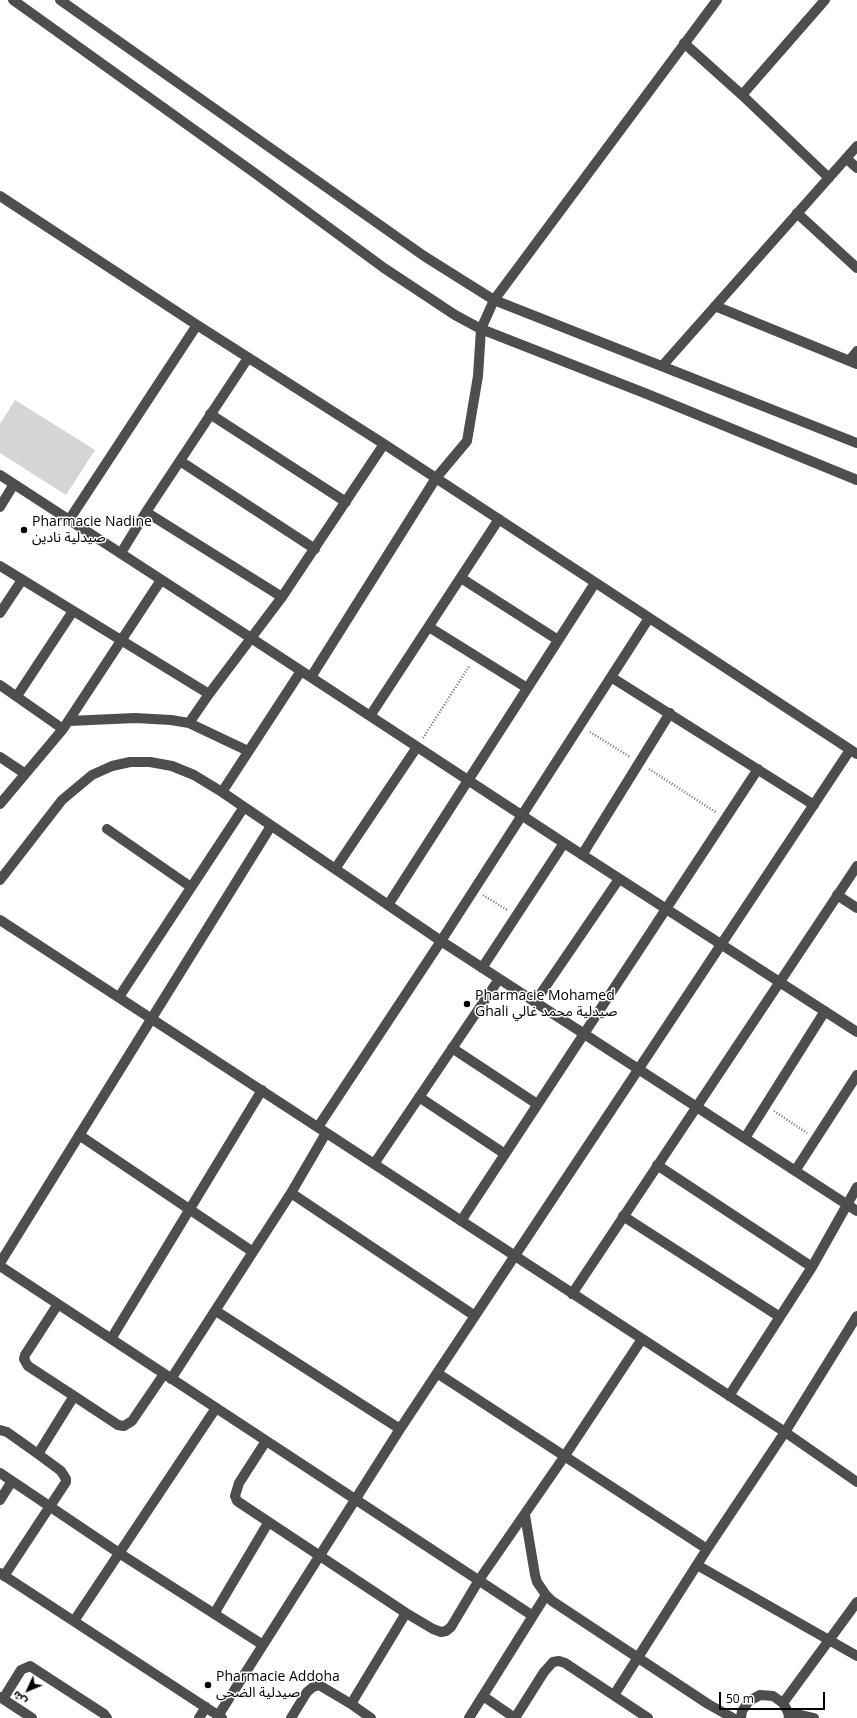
<!DOCTYPE html>
<meta charset="utf-8">
<style>
body{margin:0}
#map{position:relative;width:857px;height:1718px;overflow:hidden;background:#fff;font-family:"Open Sans","Noto Sans Arabic",sans-serif}
canvas{display:block}
.north{position:absolute;left:8px;top:1670px;width:40px;height:40px;-webkit-text-stroke:3px #fff;paint-order:stroke;rotate:226deg;font-size:11px;font-weight:700;line-height:16px;text-align:center;color:#000}
.north::after{content:'';display:block;margin:auto;width:14px;height:18px;background:#000;clip-path:polygon(50% 0,100% 100%,50% 72%,0 100%)}
.scale{position:absolute;left:719px;top:1692px;width:106px;height:18px;box-sizing:border-box;border:2px solid #000;border-top:0;padding-left:5px;font-size:12px;line-height:14px;white-space:nowrap;color:#000;-webkit-text-stroke:3px #fff;paint-order:stroke}
</style>
<div id="map">
<canvas width="857" height="1718"></canvas>
<div class="north">ش</div>
<div class="scale">50 m</div>
</div>
<script>
const c = document.querySelector('canvas').getContext('2d');
c.lineJoin = 'round';
function fillPath(path, color) {
  c.fillStyle = color;
  c.fill(path, 'evenodd');
}
function shape(rows) {
  const path = new Path2D();
  for (const r of rows) {
    path.moveTo(r[0], r[1]);
    for (let i = 2; i < r.length; i += 2) path.lineTo(r[i], r[i + 1]);
  }
  return path;
}
function trace(path, color, width, dash) {
  c.strokeStyle = color;
  c.lineWidth = width;
  c.lineCap = dash ? 'butt' : 'round';
  c.setLineDash(dash || []);
  c.stroke(path);
}
function write(font, color, halo, rows, align = 'center') {
  c.font = font + ' "Open Sans","Noto Sans Arabic",sans-serif';
  c.lineWidth = 3;
  c.setLineDash([]);
  c.textBaseline = 'middle';
  c.strokeStyle = halo;
  c.fillStyle = color;
  for (const [text, x, y, turn = 0] of rows) {
    c.save();
    c.translate(x, y);
    c.rotate((+turn || 0) * Math.PI / 180);
    c.textAlign = isNaN(turn) ? turn : align;
    if (halo) c.strokeText(text, 0, 0);
    c.fillText(text, 0, 0);
    c.restore();
  }
}
fillPath(shape([
 [15,400,95,450,66,495,0,453,0,424]
]), '#d5d5d5');
trace(shape([
 [590,732,630,757],
 [423,738,470,665],
 [649,769,717,813],
 [483,895,507,910],
 [774,1111,807,1133]
]), '#707070', 2.5, [1, 2]);
trace(shape([
 [13,0,256,174,384,268,455,315,481,329,647,394,857,480],
 [60,0,424,256,494,300,857,443],
 [684,43,742,95,829,178],
 [742,95,825,0],
 [846,158,857,168],
 [0,196,197,325,384,444,857,754],
 [797,213,857,268],
 [715,306,857,364],
 [849,361,857,351],
 [663,365,857,146],
 [210,414,346,502],
 [180,461,315,549],
 [0,475,251,638,564,843,857,1032],
 [0,507,14,484],
 [146,512,282,597],
 [69,520,197,325],
 [121,553,146,512,248,358],
 [0,566,209,694],
 [461,578,558,640],
 [0,613,22,580],
 [429,627,527,688],
 [311,677,436,478,467,441,478,376,481,329,494,300,717,0],
 [611,677,814,805],
 [0,685,63,729],
 [17,696,73,611],
 [370,716,499,519],
 [69,721,135,718,171,720,189,723,248,751],
 [189,723,209,694,282,597,384,444],
 [0,757,24,773],
 [222,792,301,671],
 [0,804,63,729,161,580],
 [107,829,191,887],
 [582,855,670,713],
 [335,869,417,747],
 [0,880,62,800,92,775,112,766,130,762,150,762,172,766,194,775,222,792,441,941,857,1211],
 [837,895,857,908],
 [388,905,595,583],
 [0,920,785,1432,857,1482],
 [482,968,564,843],
 [119,997,244,807],
 [535,1002,619,879],
 [452,1048,537,1104],
 [419,1097,505,1154],
 [318,1127,441,941,649,618],
 [79,1135,253,1252],
 [745,1138,825,1011],
 [374,1164,499,979],
 [657,1165,812,1267],
 [795,1171,857,1075],
 [291,1193,475,1316],
 [623,1216,780,1317],
 [461,1221,758,769],
 [0,1263,271,826],
 [0,1266,533,1616],
 [572,1294,857,866],
 [58,1304,25,1355,24,1359,28,1366,74,1396,118,1425,124,1426,132,1421,164,1374],
 [216,1311,400,1429],
 [111,1339,262,1090],
 [437,1373,707,1549],
 [171,1379,291,1193,326,1133],
 [729,1396,812,1267,857,1187],
 [0,1430,7,1432,38,1454,61,1471,66,1479,66,1482,4,1576],
 [266,1441,239,1483,235,1496,237,1501,406,1613,433,1629,441,1632,446,1631,451,1627,479,1580,564,1457,642,1339],
 [38,1454,74,1396],
 [0,1473,119,1553,263,1645],
 [0,1500,12,1481],
 [525,1515,535,1575,537,1582,546,1595,552,1601,708,1704,733,1718],
 [697,1565,857,1656],
 [0,1573,222,1718],
 [214,1614,268,1523],
 [74,1621,216,1408],
 [614,1695,707,1549,785,1432,857,1316],
 [483,1696,515,1718],
 [0,1697,32,1718],
 [3,1699,21,1670,30,1666,104,1714,107,1718],
 [783,1703,857,1602],
 [351,1704,406,1613],
 [788,1712,814,1718],
 [218,1716,400,1429,850,750],
 [199,1718,206,1707],
 [291,1718,307,1692,313,1687,319,1685,351,1704,371,1718],
 [469,1718,546,1595],
 [515,1718,544,1672,553,1662,559,1661,565,1663,648,1718],
 [741,1718,742,1711,749,1701,760,1695,773,1696,783,1703,788,1712,789,1718]
]), '#4e4e4e', 10);
for (const [x, y, r, color] of [
 [24,530,4,"#000"],
 [467,1004,4,"#000"],
 [208,1685,4,"#000"]
]) {
  const dot = new Path2D();
  dot.arc(x, y, r, 0, 2 * Math.PI);
  c.fillStyle = color;
  c.fill(dot);
  trace(dot, '#fff', 1.5);
}
write('14px', '#000', '#fff', [
 ["Pharmacie Nadine",32,522],
 ["صيدلية نادين",32,538],
 ["Pharmacie Mohamed",475,996],
 ["Ghali صيدلية محمد غالي",475,1012],
 ["Pharmacie Addoha",216,1677],
 ["صيدلية الضحى",216,1693]
], 'left');
</script>
